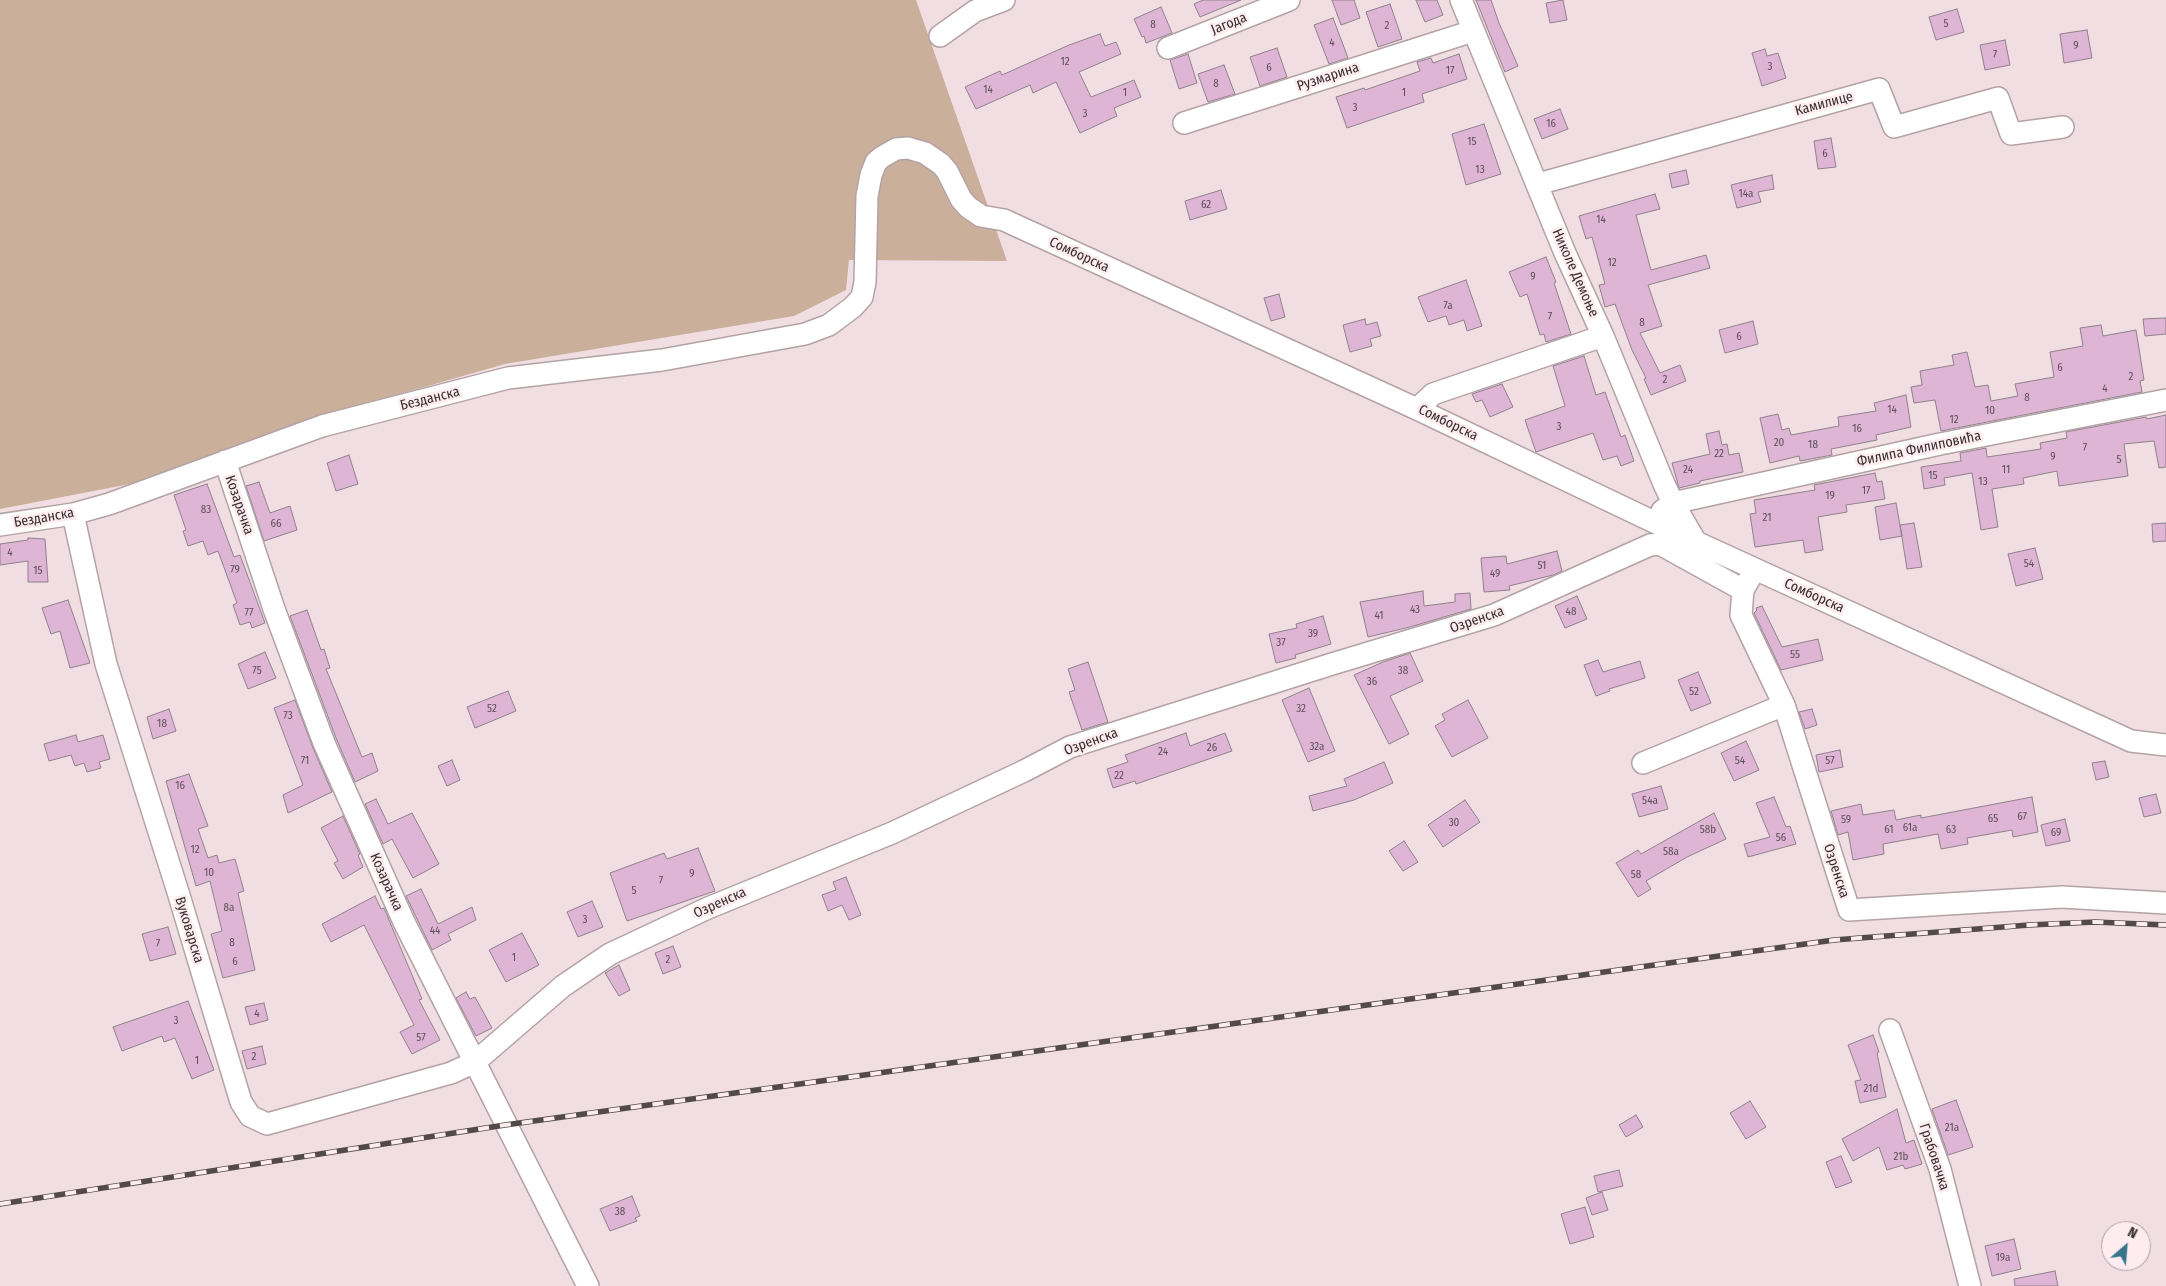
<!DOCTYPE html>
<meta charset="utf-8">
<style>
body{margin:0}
#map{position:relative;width:2166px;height:1286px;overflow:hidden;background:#f1dee2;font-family:"Fira Sans Condensed",sans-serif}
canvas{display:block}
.north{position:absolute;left:2101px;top:1221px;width:50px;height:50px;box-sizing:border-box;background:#feecf0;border:1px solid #ada0a2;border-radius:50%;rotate:27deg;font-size:14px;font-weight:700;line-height:20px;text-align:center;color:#342d2e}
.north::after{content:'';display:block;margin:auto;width:18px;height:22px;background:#37768b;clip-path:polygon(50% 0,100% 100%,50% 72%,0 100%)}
</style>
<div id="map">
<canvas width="2166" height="1286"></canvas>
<div class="north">N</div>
</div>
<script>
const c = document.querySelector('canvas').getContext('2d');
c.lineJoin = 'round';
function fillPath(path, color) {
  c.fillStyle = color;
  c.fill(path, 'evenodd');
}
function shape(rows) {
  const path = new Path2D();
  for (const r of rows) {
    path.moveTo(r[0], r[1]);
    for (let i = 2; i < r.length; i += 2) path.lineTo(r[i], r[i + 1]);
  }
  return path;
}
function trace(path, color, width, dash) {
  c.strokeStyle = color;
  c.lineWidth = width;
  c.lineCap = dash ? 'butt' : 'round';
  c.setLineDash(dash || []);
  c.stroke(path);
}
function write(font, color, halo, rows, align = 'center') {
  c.font = font + ' "Fira Sans Condensed",sans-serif';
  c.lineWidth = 5;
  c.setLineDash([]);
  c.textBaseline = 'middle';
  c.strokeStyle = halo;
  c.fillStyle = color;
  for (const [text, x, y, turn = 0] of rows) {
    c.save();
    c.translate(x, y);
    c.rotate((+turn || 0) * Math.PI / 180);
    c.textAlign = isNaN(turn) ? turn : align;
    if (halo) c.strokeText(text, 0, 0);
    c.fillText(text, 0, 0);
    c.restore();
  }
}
fillPath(shape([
 [0,0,916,0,1007,261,849,260,846,290,794,316,505,364,319,417,135,483,0,509]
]), '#caaf9b');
const building = shape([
 [1203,0,1241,0,1200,17,1194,4,1203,0],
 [1332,0,1354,0,1360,18,1341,25,1332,0],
 [1416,0,1437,0,1443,15,1425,22,1416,0],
 [1476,0,1491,0,1499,23,1518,66,1505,72,1476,0],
 [1563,0,1567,20,1550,23,1546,3,1563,0],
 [1390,4,1402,39,1378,47,1366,12,1390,4],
 [1161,7,1172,33,1146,43,1144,36,1142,37,1134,19,1161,7],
 [1957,9,1964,32,1936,40,1929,17,1957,9],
 [1333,18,1348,58,1329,64,1314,25,1333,18],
 [2087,30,2092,58,2064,63,2060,34,2087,30],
 [1100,34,1105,46,1116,42,1121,54,1079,72,1091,97,1134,80,1141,97,1114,108,1117,116,1080,133,1056,82,1033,93,1030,85,976,109,965,87,1000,71,1002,75,1069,45,1100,34],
 [2005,40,2010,65,1985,70,1980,45,2005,40],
 [1277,48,1287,77,1260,86,1250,57,1277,48],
 [1765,49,1767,56,1778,53,1786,78,1762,86,1752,53,1765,49],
 [1188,54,1197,83,1179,89,1170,60,1188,54],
 [1459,54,1467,79,1422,94,1424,102,1347,128,1336,97,1364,88,1365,90,1420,71,1417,62,1431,58,1433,63,1459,54],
 [1224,65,1235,94,1208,102,1198,74,1224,65],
 [1560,109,1568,129,1542,139,1534,119,1560,109],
 [1484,124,1501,174,1466,185,1452,134,1484,124],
 [1831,138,1836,167,1818,169,1814,141,1831,138],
 [1686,170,1689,184,1672,188,1669,174,1686,170],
 [1772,175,1774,189,1758,192,1761,202,1737,208,1731,185,1772,175],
 [1221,190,1227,209,1190,220,1185,201,1221,190],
 [1655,194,1660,209,1636,215,1651,270,1706,255,1710,268,1648,285,1662,326,1640,333,1660,373,1680,365,1686,381,1651,395,1644,379,1646,378,1632,350,1615,304,1605,307,1599,285,1605,284,1592,237,1586,239,1579,216,1655,194],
 [1546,257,1556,282,1554,283,1571,334,1546,342,1544,334,1540,335,1527,294,1520,297,1509,272,1546,257],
 [1466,280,1482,326,1467,331,1464,320,1449,325,1446,316,1428,322,1418,297,1466,280],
 [1279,294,1285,317,1271,321,1264,298,1279,294],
 [2166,318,2166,334,2145,336,2143,319,2166,318],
 [1365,319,1366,325,1377,322,1381,336,1370,339,1372,346,1350,352,1343,325,1365,319],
 [1753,321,1758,344,1725,353,1719,330,1753,321],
 [2101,325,2103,336,2136,330,2144,380,2140,381,2142,392,1941,431,1935,400,1914,403,1911,387,1922,385,1920,371,1954,365,1952,355,1967,352,1975,387,1988,385,1991,401,2018,396,2015,384,2054,377,2050,352,2083,346,2080,328,2101,325],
 [1584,356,1596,395,1605,392,1621,437,1625,435,1634,461,1621,466,1617,456,1603,460,1593,433,1536,452,1525,420,1565,406,1553,366,1584,356],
 [1502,384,1513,407,1490,417,1482,400,1476,402,1472,394,1502,384],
 [1906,395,1911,427,1876,435,1877,440,1831,449,1832,455,1800,461,1799,456,1770,463,1760,418,1778,414,1782,430,1789,428,1791,435,1839,426,1838,417,1876,411,1874,403,1906,395],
 [2166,415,2166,467,2159,468,2154,441,2124,444,2128,476,2059,486,2057,471,2023,478,2024,484,1992,489,1998,527,1981,530,1972,473,1944,478,1945,485,1924,489,1921,467,1961,461,1960,453,1986,448,1987,457,2041,449,2040,443,2067,438,2066,432,2146,417,2147,419,2166,415],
 [1719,431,1722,445,1727,444,1729,455,1739,453,1743,472,1700,481,1700,483,1679,488,1672,463,1710,454,1706,434,1719,431],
 [349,455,358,484,336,491,327,463,349,455],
 [1875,473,1877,482,1882,481,1885,499,1846,505,1847,512,1818,517,1823,550,1805,553,1803,540,1755,547,1750,514,1756,513,1754,500,1815,490,1814,485,1875,473],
 [259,482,270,513,290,506,297,530,264,541,246,486,259,482],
 [207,484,234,557,240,555,265,623,252,628,250,622,240,625,233,605,237,603,218,551,208,555,203,541,188,546,183,531,186,530,174,495,207,484],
 [1896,503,1902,536,1880,540,1875,507,1896,503],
 [1914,523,1922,567,1907,569,1900,525,1914,523],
 [2166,523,2166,541,2153,542,2152,524,2166,523],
 [28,538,45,539,48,582,28,582,28,561,0,565,0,544,28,540,28,538],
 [2035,548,2043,579,2016,586,2008,554,2035,548],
 [1557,551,1562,571,1553,575,1509,586,1510,590,1484,592,1481,558,1506,556,1507,564,1557,551],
 [1423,591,1424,606,1455,602,1455,594,1470,593,1471,609,1410,627,1368,637,1360,602,1423,591],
 [1577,596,1587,619,1565,628,1555,606,1577,596],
 [68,600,90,663,70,668,60,631,51,634,42,608,68,600],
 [1762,606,1782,647,1818,639,1823,660,1781,670,1754,613,1757,610,1756,608,1762,606],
 [307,610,321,650,324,649,330,668,326,669,362,757,372,753,378,771,355,782,336,738,290,616,307,610],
 [1323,616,1331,644,1295,655,1296,658,1276,663,1269,634,1297,628,1296,624,1323,616],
 [265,652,276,678,248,689,238,664,265,652],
 [1410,653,1423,681,1390,696,1409,734,1389,744,1354,675,1383,662,1410,653],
 [1598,660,1603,672,1640,661,1645,678,1609,689,1610,691,1596,696,1584,665,1598,660],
 [1088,662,1108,722,1082,730,1069,692,1075,690,1068,669,1088,662],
 [1698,672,1711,703,1691,711,1678,680,1698,672],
 [1309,688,1335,751,1308,762,1282,700,1309,688],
 [508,691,516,711,475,728,467,707,508,691],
 [295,700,313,748,332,792,288,813,283,795,303,785,274,708,295,700],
 [1468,700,1488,738,1452,757,1435,726,1445,720,1442,714,1468,700],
 [169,709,176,731,153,739,147,717,169,709],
 [1812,709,1817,725,1805,729,1799,712,1812,709],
 [1186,733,1190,746,1225,733,1232,751,1136,784,1135,781,1113,788,1107,769,1128,762,1125,755,1186,733],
 [76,735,78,742,103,735,110,759,99,762,101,768,87,772,84,763,75,766,71,755,49,761,44,744,76,735],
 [1746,741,1759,770,1734,781,1721,753,1746,741],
 [1840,750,1843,767,1819,772,1816,755,1840,750],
 [452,760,460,780,447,786,438,766,452,760],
 [2105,761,2109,777,2096,780,2092,763,2105,761],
 [1384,762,1393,783,1354,800,1313,811,1309,796,1347,786,1344,779,1384,762],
 [189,774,208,826,198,829,208,858,217,855,219,863,235,859,244,891,238,893,255,970,223,978,211,934,222,931,210,881,196,886,166,781,189,774],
 [1661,786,1668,809,1639,817,1632,794,1661,786],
 [2156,794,2161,813,2144,817,2139,798,2156,794],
 [1774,797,1786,827,1790,826,1796,844,1748,857,1744,844,1770,837,1756,803,1774,797],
 [2032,797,2038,832,2013,837,2012,830,1967,838,1968,844,1941,849,1938,834,1883,844,1884,854,1853,860,1848,832,1838,835,1831,811,1861,804,1863,815,1894,810,1896,820,1921,815,1921,818,2032,797],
 [376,799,388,824,412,813,439,864,413,878,392,839,383,844,365,804,376,799],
 [1465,800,1480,822,1443,847,1428,825,1465,800],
 [1714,813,1726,839,1687,857,1646,881,1651,889,1638,897,1616,863,1638,850,1641,854,1714,813],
 [343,816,360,854,358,855,363,867,343,879,334,863,338,861,321,828,343,816],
 [2065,819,2070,841,2046,846,2041,825,2065,819],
 [1404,841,1418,862,1403,871,1389,851,1404,841],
 [698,848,715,891,627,921,610,873,664,853,667,859,698,848],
 [846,877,861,915,849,920,842,905,828,911,822,895,836,890,833,882,846,877],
 [421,889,438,924,472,907,476,920,448,934,451,940,432,950,406,896,421,889],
 [375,896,381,909,384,908,422,999,419,1000,440,1040,412,1054,400,1032,414,1025,364,925,331,942,322,924,375,896],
 [592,901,603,927,578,937,567,912,592,901],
 [168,927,176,954,150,961,142,934,168,927],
 [522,933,539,965,506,982,489,950,522,933],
 [673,946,681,967,663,974,655,953,673,946],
 [619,965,630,990,619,996,605,973,619,965],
 [466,992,470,999,475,997,492,1028,476,1036,456,998,466,992],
 [188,1001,214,1070,192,1079,175,1038,164,1042,162,1036,122,1051,113,1027,188,1001],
 [264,1003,268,1020,250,1025,245,1007,264,1003],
 [1873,1035,1879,1052,1877,1053,1886,1097,1860,1103,1855,1081,1861,1080,1848,1045,1873,1035],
 [262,1046,266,1064,247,1069,242,1051,262,1046],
 [1956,1100,1973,1147,1948,1155,1932,1109,1956,1100],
 [1750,1101,1766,1127,1746,1139,1730,1113,1750,1101],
 [1897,1109,1906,1143,1914,1140,1922,1164,1905,1169,1903,1165,1887,1170,1879,1147,1853,1161,1842,1139,1897,1109],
 [1636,1115,1643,1127,1626,1137,1619,1125,1636,1115],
 [1841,1156,1852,1182,1836,1188,1826,1162,1841,1156],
 [1619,1170,1623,1186,1598,1192,1594,1176,1619,1170],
 [1602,1192,1608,1210,1592,1215,1586,1198,1602,1192],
 [632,1196,640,1216,635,1218,637,1221,610,1231,600,1209,632,1196],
 [1585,1207,1594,1237,1570,1244,1561,1214,1585,1207],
 [2014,1239,2021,1269,1992,1276,1985,1246,2014,1239],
 [2055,1271,2058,1286,2015,1286,2014,1279,2055,1271]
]);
fillPath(building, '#deb5d4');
trace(building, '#8e818b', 1);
const street = shape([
 [1461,0,1565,253,1603,336,1664,484,1673,503,1696,542],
 [940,36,975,11,1004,0],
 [1168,48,1289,0],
 [1184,123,1473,31],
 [1538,184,1879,89,1894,127,1998,98,2011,134,2063,127],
 [1417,409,1433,394,1603,336],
 [225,461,274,609,324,743,404,922,588,1286],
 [1662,511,1673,503,1940,444,2166,400],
 [73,514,106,664,178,892,241,1102,250,1116,267,1124,451,1073,475,1062,563,986,610,954,708,908,892,833,1024,771,1070,747,1332,664,1494,615,1650,545,1660,544,1743,590],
 [0,525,73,514,109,504,322,426,508,378,662,360,805,334,829,325,853,307,862,297,865,282,867,196,871,175,876,162,882,157,896,149,908,148,925,153,941,164,947,171,961,199,968,207,981,216,1004,220,1417,409,1696,542,2131,741,2166,745],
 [1750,578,1743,590,1741,615,1784,705,1849,910,2062,897,2166,903],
 [1643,763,1784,705],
 [1890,1030,1940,1169,1970,1286]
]);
trace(street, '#b3a2a6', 24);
trace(street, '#fff', 21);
const rail = shape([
 [0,1204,505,1125,1834,940,2029,925,2095,922,2166,925]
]);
trace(rail, '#52494a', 5.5);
trace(rail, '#feecf0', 4, [11]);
write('11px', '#5e4f58', null, [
 ["5",1946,24],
 ["8",1153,25],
 ["2",1387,26],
 ["4",1332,43],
 ["9",2076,46],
 ["7",1995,55],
 ["12",1065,62],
 ["3",1770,67],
 ["6",1269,68],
 ["17",1450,71],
 ["8",1216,84],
 ["14",988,90],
 ["1",1125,93],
 ["1",1404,93],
 ["3",1355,108],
 ["3",1085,114],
 ["16",1551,124],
 ["15",1472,142],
 ["6",1825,154],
 ["13",1480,170],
 ["14a",1746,194],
 ["62",1206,205],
 ["14",1601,220],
 ["12",1612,263],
 ["9",1533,277],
 ["7a",1448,306],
 ["7",1550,317],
 ["8",1642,323],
 ["6",1739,337],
 ["6",2060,368],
 ["2",2131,377],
 ["2",1665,380],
 ["4",2105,389],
 ["8",2027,398],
 ["14",1892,410],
 ["10",1990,411],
 ["12",1954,420],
 ["3",1559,427],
 ["16",1857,429],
 ["20",1779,443],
 ["18",1813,445],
 ["7",2085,448],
 ["22",1719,454],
 ["9",2053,457],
 ["5",2119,460],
 ["24",1688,470],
 ["11",2006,470],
 ["15",1933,476],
 ["13",1983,482],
 ["17",1866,491],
 ["19",1830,496],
 ["83",206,510],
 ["21",1767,518],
 ["66",276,524],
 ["4",10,553],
 ["54",2029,564],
 ["51",1542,566],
 ["79",235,570],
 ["15",38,571],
 ["49",1495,574],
 ["43",1415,610],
 ["48",1571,612],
 ["77",249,613],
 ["41",1379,616],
 ["39",1313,634],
 ["37",1281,643],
 ["55",1795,655],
 ["75",257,671],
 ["38",1403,671],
 ["36",1372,682],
 ["52",1694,692],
 ["52",492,709],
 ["32",1301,709],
 ["73",288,716],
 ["18",162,724],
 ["32a",1317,747],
 ["26",1212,748],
 ["24",1163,752],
 ["71",305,761],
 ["54",1740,761],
 ["57",1830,761],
 ["22",1119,776],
 ["16",180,786],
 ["54a",1650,801],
 ["67",2022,817],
 ["65",1993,819],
 ["59",1846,820],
 ["30",1454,823],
 ["61a",1910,828],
 ["58b",1708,830],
 ["61",1889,830],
 ["63",1951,830],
 ["69",2056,833],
 ["56",1781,838],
 ["12",195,850],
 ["58a",1671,852],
 ["10",209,873],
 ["9",692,874],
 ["58",1636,875],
 ["7",661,881],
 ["5",634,891],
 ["8a",229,908],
 ["3",585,920],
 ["44",435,931],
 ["8",232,943],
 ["7",158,944],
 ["1",514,958],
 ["2",668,960],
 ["6",235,962],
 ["4",257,1014],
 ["3",176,1021],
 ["57",421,1038],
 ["2",254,1057],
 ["1",197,1061],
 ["21d",1871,1089],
 ["21a",1952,1128],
 ["21b",1901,1157],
 ["38",620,1212],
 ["19a",2003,1258]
]);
write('14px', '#342d2e', '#feecf0', [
 ["Јагода",1229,24,-22],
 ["Рузмарина",1328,77,-18],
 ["Камилице",1824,104,-15],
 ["Сомборска",1079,255,25],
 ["Николе Демоње",1575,273,66],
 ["Безданска",430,399,-14],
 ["Сомборска",1448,423,26],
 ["Филипа Филиповића",1919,449,-12],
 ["Козарачка",239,505,71],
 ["Безданска",44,518,-10],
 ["Сомборска",1814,596,24],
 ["Озренска",1477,620,-19],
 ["Озренска",1091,742,-20],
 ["Озренска",1836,871,72],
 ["Козарачка",386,882,66],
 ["Озренска",720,903,-24],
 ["Вуковарска",189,930,73],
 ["Грабовачка",1934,1157,72]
]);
</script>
